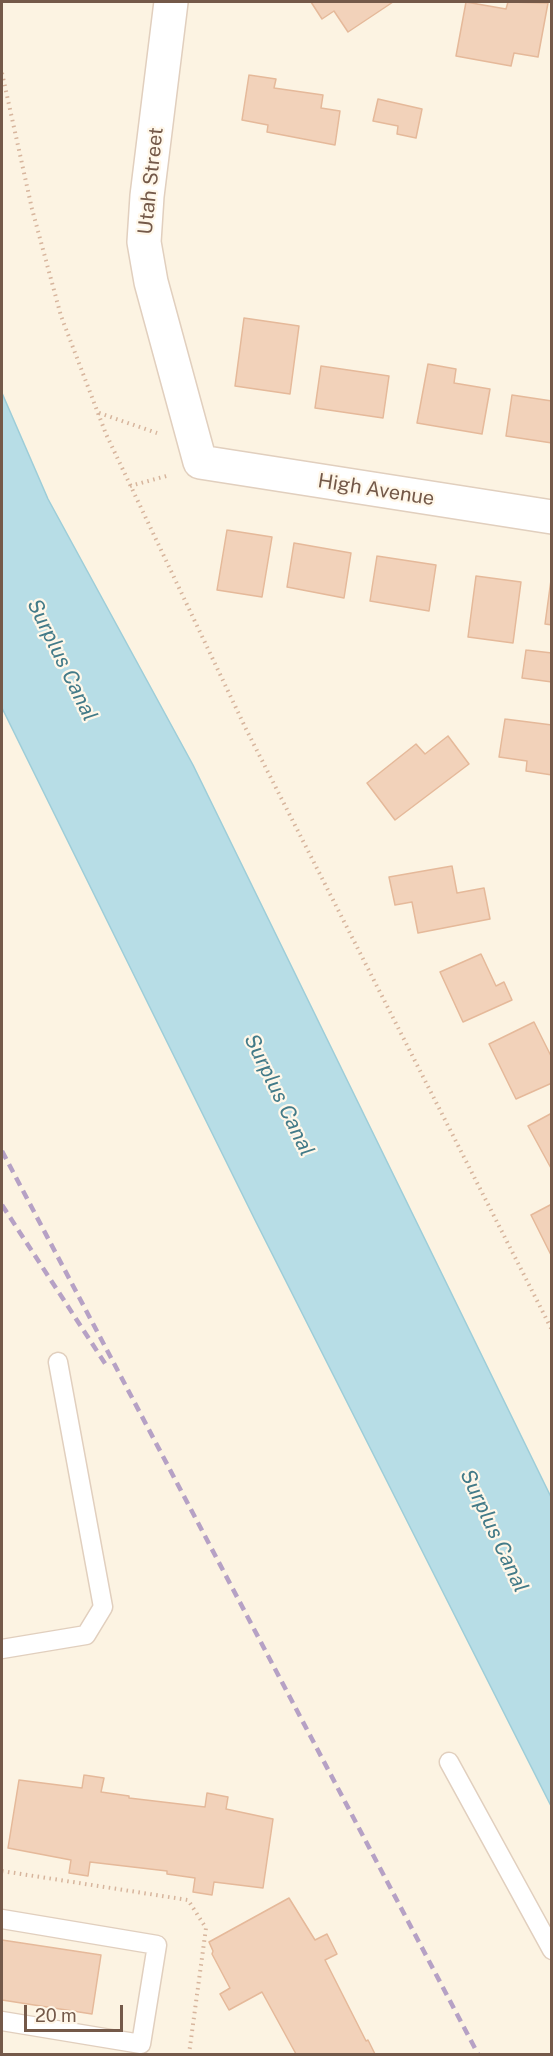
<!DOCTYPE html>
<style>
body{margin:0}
#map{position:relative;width:553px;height:2056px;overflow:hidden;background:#fcf3e2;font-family:"Public Sans",sans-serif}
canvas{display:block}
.frame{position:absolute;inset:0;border:3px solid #745949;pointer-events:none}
.scale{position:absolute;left:24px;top:2005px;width:99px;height:27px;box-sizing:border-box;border:3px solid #745949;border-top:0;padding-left:8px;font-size:18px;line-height:21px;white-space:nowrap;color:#745949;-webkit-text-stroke:4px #fff7e9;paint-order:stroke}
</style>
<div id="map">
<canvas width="553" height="2056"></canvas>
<div class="frame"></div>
<div class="scale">20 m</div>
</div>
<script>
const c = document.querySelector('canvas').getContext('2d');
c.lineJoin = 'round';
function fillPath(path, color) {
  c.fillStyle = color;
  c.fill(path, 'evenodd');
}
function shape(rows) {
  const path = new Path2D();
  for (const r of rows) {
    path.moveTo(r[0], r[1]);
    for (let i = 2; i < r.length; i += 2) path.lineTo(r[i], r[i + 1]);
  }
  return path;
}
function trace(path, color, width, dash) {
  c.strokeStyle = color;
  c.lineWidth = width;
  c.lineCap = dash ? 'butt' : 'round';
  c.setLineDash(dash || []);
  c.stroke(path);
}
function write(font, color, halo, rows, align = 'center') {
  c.font = font + ' "Public Sans",sans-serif';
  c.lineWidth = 4.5;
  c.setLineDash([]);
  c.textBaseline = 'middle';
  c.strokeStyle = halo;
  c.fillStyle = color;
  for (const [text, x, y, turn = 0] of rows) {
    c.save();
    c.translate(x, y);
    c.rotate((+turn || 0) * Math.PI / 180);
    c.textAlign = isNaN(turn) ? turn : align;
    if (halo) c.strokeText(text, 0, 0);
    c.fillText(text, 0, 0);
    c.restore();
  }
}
const water = shape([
 [2,393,48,499,193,765,551,1497,551,1806,255,1220,2,708,2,393]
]);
fillPath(water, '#b7dde6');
trace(water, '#9dcdd8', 1.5);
const building = shape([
 [311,2,393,2,348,32,334,11,322,19,311,2],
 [466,2,506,9,508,2,548,3,538,57,514,53,511,66,456,56,466,2],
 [249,75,276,79,274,88,323,95,321,108,340,111,335,145,267,132,268,125,242,120,249,75],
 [378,99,422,109,416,138,397,134,398,126,373,121,378,99],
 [244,318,299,326,290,394,235,386,244,318],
 [428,364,456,369,454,383,490,389,482,434,417,423,428,364],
 [321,366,389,376,383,418,315,408,321,366],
 [512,395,552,401,552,443,506,436,512,395],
 [227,530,272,537,262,597,217,590,227,530],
 [294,543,351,553,344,598,287,587,294,543],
 [377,556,436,565,429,611,370,601,377,556],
 [476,576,521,582,513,643,468,637,476,576],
 [551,580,552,580,552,625,545,624,551,580],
 [526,650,552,653,552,682,522,678,526,650],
 [505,719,552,725,552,775,526,771,527,761,499,757,505,719],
 [448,736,469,764,395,820,367,783,416,744,425,754,448,736],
 [452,866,457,893,484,888,490,919,418,933,412,902,395,905,389,877,452,866],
 [481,954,496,986,504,982,512,1000,463,1022,440,972,481,954],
 [534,1022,552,1058,552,1083,516,1099,489,1044,534,1022],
 [552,1113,552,1170,528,1126,552,1113],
 [552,1204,552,1257,531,1215,552,1204],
 [84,1775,104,1778,101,1792,129,1796,129,1798,205,1807,207,1793,228,1797,226,1809,273,1819,263,1888,214,1882,212,1895,193,1892,195,1878,167,1874,167,1871,90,1862,88,1876,69,1873,71,1860,8,1848,19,1780,82,1788,84,1775],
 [289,1898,315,1940,327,1934,337,1954,325,1960,366,2041,368,2040,375,2054,296,2054,262,1992,229,2010,220,1994,230,1988,212,1954,213,1951,209,1942,289,1898],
 [2,1940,101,1955,92,2014,2,2000,2,1940]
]);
fillPath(building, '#f2d2ba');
trace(building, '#e5b99a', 1.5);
const service = shape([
 [2,1649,86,1635,103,1607,58,1362],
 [449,1762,552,1950],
 [2,1919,157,1945,141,2044,2,2021]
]);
const minor = shape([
 [171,2,147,196,144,242,151,282,200,462,552,517]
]);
trace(service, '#e1cfbe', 21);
trace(minor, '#e1cfbe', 36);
trace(shape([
 [2,73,32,209,61,316,106,434,246,729,552,1330],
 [99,413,157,433],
 [130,486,170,475],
 [2,1871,188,1900,206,1928,189,2054]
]), '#d7b59d', 4, [1.5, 4.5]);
trace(service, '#fff', 18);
trace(minor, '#fff', 33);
trace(shape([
 [2,1151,478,2054],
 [2,1205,108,1368]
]), '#b6a1c5', 4.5, [9, 6]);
write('20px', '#745949', '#fff7e9', [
 ["Utah Street",151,181,-84],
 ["High Avenue",376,490,9]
]);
write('italic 21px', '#427a88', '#fff7e9', [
 ["Surplus Canal",62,660,64],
 ["Surplus Canal",279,1095,64],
 ["Surplus Canal",494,1531,65]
]);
</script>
